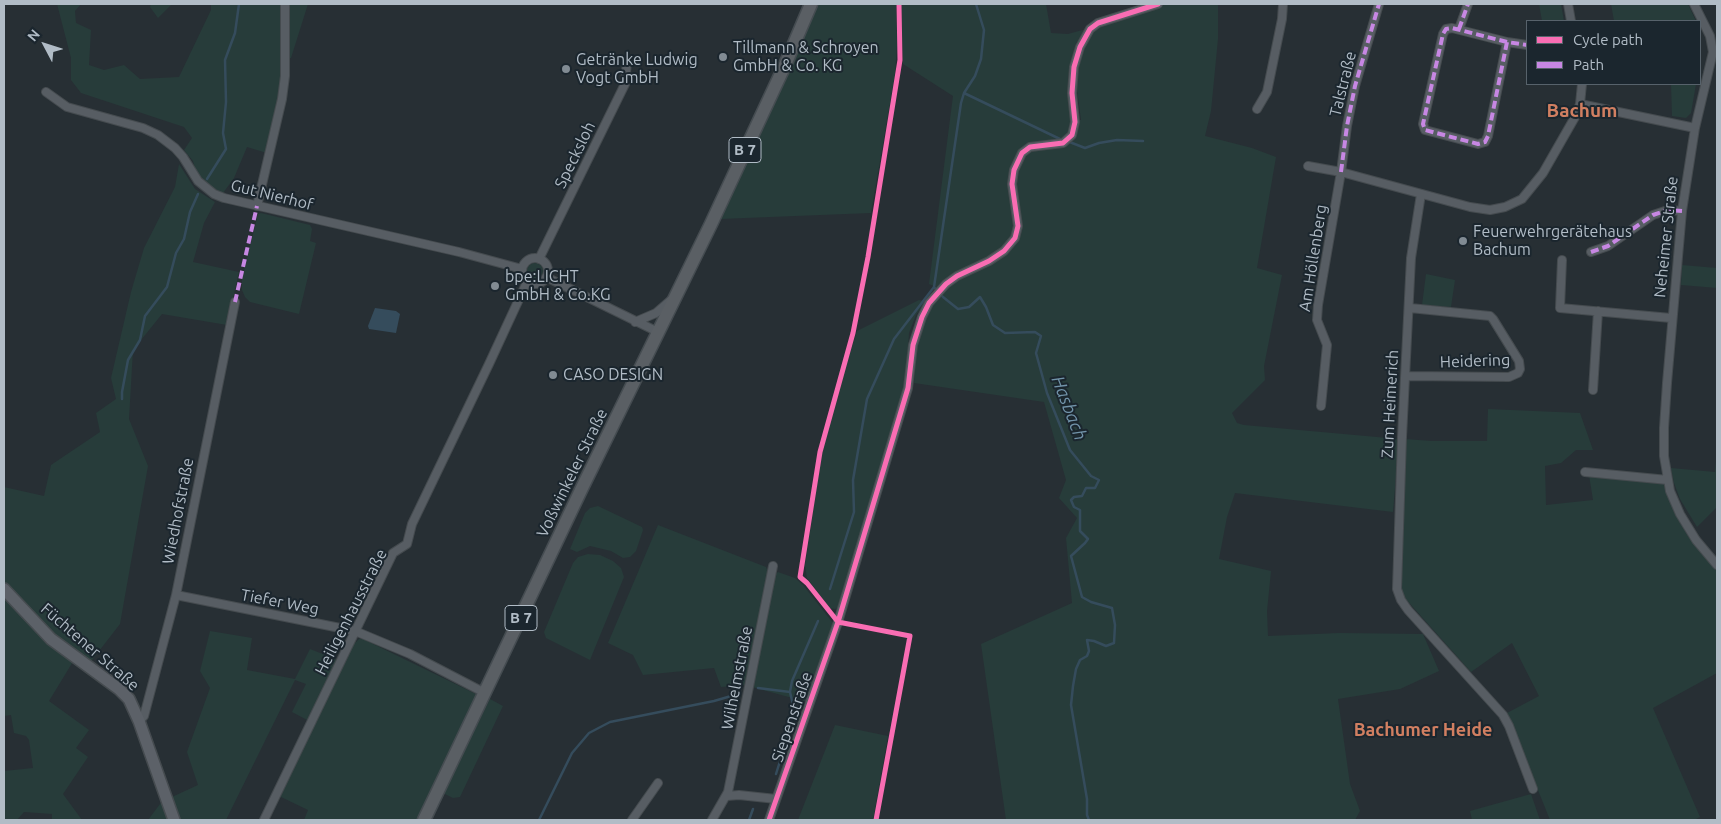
<!DOCTYPE html>
<meta charset="utf-8">
<style>
body{margin:0}
#map{position:relative;width:1721px;height:824px;overflow:hidden;background:#272f34;font-family:Ubuntu,sans-serif}
canvas{display:block}
.frame{position:absolute;inset:0;border:5px solid #b1bcc6;pointer-events:none}
.legend{position:absolute;left:1526px;top:20px;width:175px;height:65px;box-sizing:border-box;background:#1b262e;border:1px solid #57626b;margin:0;padding:6px 9px;list-style:none;font-size:15px;color:#b1bcc6}
.legend li{display:flex;align-items:center;gap:10px;height:25px}
.legend b{width:25px;border:1px solid #57626b}
.north{position:absolute;left:20px;top:20px;width:50px;height:50px;-webkit-text-stroke:4px #1b262e;paint-order:stroke;rotate:310deg;font-size:14px;font-weight:700;line-height:20px;text-align:center;color:#b1bcc6}
.north::after{content:'';display:block;margin:auto;width:18px;height:22px;background:#b1bcc6;clip-path:polygon(50% 0,100% 100%,50% 72%,0 100%)}
</style>
<div id="map">
<canvas width="1721" height="824"></canvas>
<div class="frame"></div>
<ul class="legend">
<li><b style="height:6px;background:#f96db3"></b>Cycle path</li>
<li><b style="height:6px;background:#c787e3"></b>Path</li>
</ul>
<div class="north">N</div>
</div>
<script>
const c = document.querySelector('canvas').getContext('2d');
c.lineJoin = 'round';
function fillPath(path, color) {
  c.fillStyle = color;
  c.fill(path, 'evenodd');
}
function shape(rows) {
  const path = new Path2D();
  for (const r of rows) {
    if (r.length === 3) {
      path.moveTo(r[0] + r[2], r[1]);
      path.arc(r[0], r[1], r[2], 0, 2 * Math.PI);
      continue;
    }
    path.moveTo(r[0], r[1]);
    for (let i = 2; i < r.length; i += 2) path.lineTo(r[i], r[i + 1]);
  }
  return path;
}
function trace(path, color, width, dash) {
  c.strokeStyle = color;
  c.lineWidth = width;
  c.lineCap = dash ? 'butt' : 'round';
  c.setLineDash(dash || []);
  c.stroke(path);
}
function write(font, color, halo, rows, align = 'center') {
  c.font = font + ' Ubuntu,sans-serif';
  c.lineWidth = 4;
  c.setLineDash([]);
  c.textBaseline = 'middle';
  c.strokeStyle = halo;
  c.fillStyle = color;
  for (const [text, x, y, turn = 0] of rows) {
    c.save();
    c.translate(x, y);
    c.rotate((+turn || 0) * Math.PI / 180);
    c.textAlign = isNaN(turn) ? turn : align;
    if (halo) c.strokeText(text, 0, 0);
    c.fillText(text, 0, 0);
    c.restore();
  }
}
fillPath(shape([
 [57,4,81,4,75,11,76,23,91,30,89,65,104,70,124,65,140,79,179,77,211,10,211,4,283,4,282,83,267,153,247,147,234,178,223,193,212,188,196,172,193,161,184,150,192,138,184,127,81,93,71,80,71,58],
 [151,4,172,4,158,18,150,7],
 [290,4,308,4,291,58,289,58],
 [818,4,896,4,897,45,895,74,871,213,720,219,787,75],
 [901,4,1046,4,1051,33,1068,34,1086,29,1076,43,1069,68,1068,99,1073,120,1081,120,1076,83,1079,67,1087,39,1099,25,1165,4,1218,4,1218,39,1211,111,1205,136,1252,148,1276,157,1257,268,1282,275,1264,366,1265,380,1232,413,1237,423,1244,425,1399,439,1393,512,1235,493,1227,517,1219,559,1271,571,1267,611,1268,636,1339,633,1423,634,1439,671,1400,689,1338,699,1350,784,1360,811,1355,820,1006,820,981,644,1072,603,1066,538,1077,518,1059,498,1066,480,1044,402,914,383,917,334,932,302,943,290,929,284,953,96,903,64],
 [1539,4,1561,4,1564,21,1542,21],
 [1611,4,1688,4,1696,21,1614,21],
 [1671,84,1696,84,1691,113,1686,118,1672,116],
 [179,164,195,189,215,202,204,223,193,262,239,272,227,325,162,314,133,350,129,419,148,466,120,624,89,664,66,648,4,585,4,487,44,496,51,465,100,432,96,413,116,399,111,378,131,292,144,248,175,187],
 [261,213,310,225,312,229,310,241,316,243,299,314,250,302,245,297,242,290,242,279,258,214],
 [535,271,8],
 [1682,265,1717,268,1717,288,1681,285],
 [1426,274,1455,280,1451,307,1422,305],
 [919,300,926,301,916,315,909,333,906,382,840,607,835,609,830,608,807,578,805,565,822,452,842,378,857,331],
 [1488,409,1580,413,1593,450,1576,450,1561,463,1545,466,1546,505,1593,500,1589,475,1663,482,1675,514,1688,536,1717,571,1717,673,1653,708,1700,817,1694,820,1550,820,1507,713,1539,696,1512,643,1471,672,1403,596,1399,577,1405,439,1432,441,1487,441],
 [1717,449,1717,507,1697,527,1680,499,1674,483,1671,468,1715,472],
 [598,506,642,527,643,530,636,551,630,557,623,558,611,551,590,546,577,552,570,549,585,513,590,508],
 [658,525,766,567,768,572,746,685,721,687,714,668,643,675,633,655,608,643],
 [588,554,600,555,613,561,621,568,624,577,590,660,546,638,544,632,573,563,578,557],
 [778,572,795,578,803,585,833,623,807,702,752,687,774,576],
 [4,593,74,660,49,701,89,730,76,748,88,757,63,794,82,820,52,820,52,814,24,812,17,820,4,820,4,771,33,768,29,740,26,736,14,733,11,715,4,716],
 [210,631,252,638,247,670,295,679,310,649,338,660,309,721,292,712,306,684,295,680,226,820,180,820,172,797,198,785,187,752,210,688,200,671],
 [359,639,363,639,478,695,418,820,304,820,308,810,279,796,354,644],
 [490,699,503,706,460,797,453,798,443,793],
 [835,725,888,736,873,820,798,820],
 [1531,794,1540,820,1472,820,1470,811],
 [163,800,168,820,148,820]
]), '#273c3a');
fillPath(shape([
 [375,308,396,311,400,314,396,333,369,329,368,326]
]), '#354c5c');
trace(shape([
 [964,93,1062,140],
 [1067,141,1085,148,1099,143,1117,140,1143,141],
 [207,179,226,149,223,133,226,102,225,60,235,33,239,4],
 [934,287,943,297,958,309,969,307,980,297,986,307,993,325,1005,333,1035,332,1041,336,1036,353,1047,393,1070,450,1091,476,1099,480,1095,488,1086,488,1082,496,1074,497,1071,500,1074,507,1080,510,1080,531,1088,539,1085,543,1071,556,1082,597,1091,602,1112,608,1115,625,1114,643,1106,646,1094,641,1087,640,1089,651,1087,656,1080,660,1076,669,1073,686,1071,705,1087,799,1087,815,1089,820],
 [122,399,122,392,128,360,140,340,145,316,167,287,176,253,184,239,190,212,198,194],
 [830,589,854,512,853,480,867,399,894,339,934,287,961,103,964,93,975,76,981,59,984,30,976,4],
 [758,688,790,692],
 [776,774,791,726,793,705,790,692,792,681,818,621],
 [539,820,572,753,589,733,610,722,714,701,738,694],
 [749,820,753,809]
]), '#354c5c', 2.5);
const street = shape([
 [1568,4,1571,21],
 [1694,4,1710,36,1713,52,1695,128,1682,211,1667,383,1664,428,1664,456,1670,491,1680,514,1696,540,1717,565],
 [1459,29,1468,4],
 [1507,42,1488,136,1485,142,1478,144,1425,130,1423,124,1443,34,1446,29,1452,28,1507,42,1527,45],
 [46,92,67,107,143,128,158,135,175,148,183,157,198,181,214,194,224,198,459,252,522,269],
 [1580,104,1695,128],
 [1257,109,1267,92,1282,19,1283,4],
 [1308,166,1341,172,1470,207,1490,210,1505,207,1522,199,1543,173,1575,117,1580,104,1582,84],
 [1421,194,1411,258,1402,437,1397,589,1401,600,1408,610,1503,715,1509,726,1533,789],
 [257,206,282,99,285,76,285,4],
 [1591,252,1608,246,1653,215,1668,210,1682,211],
 [535,271,13],
 [539,259,625,84,627,61],
 [1562,260,1560,308,1671,318],
 [546,277,658,332],
 [635,322,656,313,671,300],
 [1406,376,1509,377,1518,373,1520,369,1519,361,1493,319,1490,316,1410,308],
 [1593,390,1598,311],
 [1321,406,1327,345,1317,320,1318,305,1341,172,1347,126,1355,86,1379,4],
 [1585,472,1668,480],
 [176,595,355,631,410,654,485,693],
 [139,721,144,716,176,595,235,302],
 [727,796,739,795,776,799],
 [264,820,393,553,407,544,412,524,489,364,527,282],
 [632,820,658,783],
 [712,820,728,792,773,566],
 [769,820,838,622,908,388,913,345,922,317,929,303,946,284,957,276,989,261,1004,251,1015,238,1018,226,1012,184,1014,170,1022,153,1030,147,1063,143,1072,135,1075,122,1072,93,1074,67,1080,47,1090,29,1098,23,1158,4]
]);
const secondary = shape([
 [4,589,51,639,119,689,129,699,139,721,174,820]
]);
const primary = shape([
 [424,820,581,490,711,224,785,65,811,4]
]);
trace(street, '#454b4f', 10);
trace(secondary, '#454b4f', 14);
trace(primary, '#454c51', 15);
trace(street, '#575d63', 8);
trace(secondary, '#5c6168', 11);
trace(primary, '#5a5f64', 12);
trace(shape([
 [1459,29,1468,4],
 [1507,42,1488,136,1485,142,1478,144,1425,130,1423,124,1443,34,1446,29,1452,28,1507,42,1527,45],
 [1341,172,1347,126,1355,86,1379,4],
 [1591,252,1608,246,1653,215,1668,210,1682,211],
 [235,302,257,206]
]), '#c787e3', 4, [8, 4]);
trace(shape([
 [769,820,838,622,908,388,913,345,922,317,929,303,946,284,957,276,989,261,1004,251,1015,238,1018,226,1012,184,1014,170,1022,153,1030,147,1063,143,1072,135,1075,122,1072,93,1074,67,1080,47,1090,29,1098,23,1158,4],
 [876,820,910,636,838,622,807,583,800,577,820,452,853,333,868,257,900,60,899,4]
]), '#f96db3', 5);
for (const [x, y, r, color] of [
 [723,57,5,"#818b93"],
 [566,69,5,"#818b93"],
 [1463,241,5,"#818b93"],
 [495,286,5,"#818b93"],
 [553,375,5,"#818b93"]
]) {
  const dot = new Path2D();
  dot.arc(x, y, r, 0, 2 * Math.PI);
  c.fillStyle = color;
  c.fill(dot);
  trace(dot, '#1b262e', 2);
}
for (const [x, y, w] of [
 [745,150,32],
 [521,618,32]
]) {
  const box = new Path2D();
  box.roundRect(x - w / 2, y - 12.5, w, 25, 4);
  c.fillStyle = '#1b262e';
  c.fill(box);
  trace(box, '#b1bcc6', 1);
}
write('bold 15px', '#b1bcc6', null, [
 ["B 7",745,150],
 ["B 7",521,618]
]);
write('16px', '#b1bcc6', '#1b262e', [
 ["Tillmann & Schroyen",733,48],
 ["GmbH & Co. KG",733,66],
 ["Getränke Ludwig",576,60],
 ["Vogt GmbH",576,78],
 ["Feuerwehrgerätehaus",1473,232],
 ["Bachum",1473,250],
 ["bpe:LICHT",505,277],
 ["GmbH & Co.KG",505,295],
 ["CASO DESIGN",563,375]
], 'left');
write('16px', '#b1bcc6', '#1b262e', [
 ["Talstraße",1343,84,-76],
 ["Specksloh",575,155,-64],
 ["Gut Nierhof",272,195,14],
 ["Neheimer Straße",1666,237,-84],
 ["Am Höllenberg",1313,258,-81],
 ["Heidering",1475,361,-2],
 ["Zum Heimerich",1390,404,-87],
 ["Voßwinkeler Straße",572,473,-64],
 ["Wiedhofstraße",178,511,-79],
 ["Tiefer Weg",280,602,11],
 ["Heiligenhausstraße",351,612,-63],
 ["Füchtener Straße",90,647,41],
 ["Wilhelmstraße",737,678,-79],
 ["Siepenstraße",792,717,-71]
]);
write('italic 18px', '#7193a9', '#1b262e', [
 ["Hasbach",1069,408,69]
]);
write('bold 18px', '#d17f61', '#1b262e', [
 ["Bachumer Heide",1423,730]
]);
write('bold 19px', '#d17f61', '#1b262e', [
 ["Bachum",1582,111]
]);
</script>
